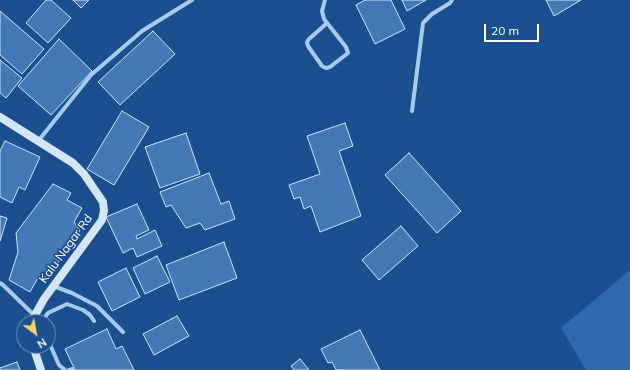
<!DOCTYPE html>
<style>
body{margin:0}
#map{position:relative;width:630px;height:370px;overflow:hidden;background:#1b4f8f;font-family:Mulish,sans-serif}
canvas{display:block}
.north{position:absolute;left:16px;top:314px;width:40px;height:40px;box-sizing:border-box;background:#1b4f8f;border:1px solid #7695bc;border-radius:50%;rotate:148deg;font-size:11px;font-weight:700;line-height:16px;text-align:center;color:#fff}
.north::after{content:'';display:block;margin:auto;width:14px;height:18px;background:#ffd166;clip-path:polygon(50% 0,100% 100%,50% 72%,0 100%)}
.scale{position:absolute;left:484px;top:24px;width:55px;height:18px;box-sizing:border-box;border:2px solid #fff;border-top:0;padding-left:5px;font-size:12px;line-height:14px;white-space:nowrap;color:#fff;-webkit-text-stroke:3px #1b4f8f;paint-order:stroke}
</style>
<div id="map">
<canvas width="630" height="370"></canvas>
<div class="north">N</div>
<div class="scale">20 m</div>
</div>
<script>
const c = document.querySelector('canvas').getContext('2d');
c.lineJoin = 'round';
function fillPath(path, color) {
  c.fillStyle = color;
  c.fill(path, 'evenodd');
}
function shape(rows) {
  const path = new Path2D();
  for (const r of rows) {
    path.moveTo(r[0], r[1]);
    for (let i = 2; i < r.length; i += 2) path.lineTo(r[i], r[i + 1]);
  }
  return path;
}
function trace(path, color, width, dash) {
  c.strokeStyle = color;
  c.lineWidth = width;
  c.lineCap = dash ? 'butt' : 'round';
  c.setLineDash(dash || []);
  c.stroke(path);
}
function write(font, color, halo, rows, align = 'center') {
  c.font = font + ' Mulish,sans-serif';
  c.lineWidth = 3.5;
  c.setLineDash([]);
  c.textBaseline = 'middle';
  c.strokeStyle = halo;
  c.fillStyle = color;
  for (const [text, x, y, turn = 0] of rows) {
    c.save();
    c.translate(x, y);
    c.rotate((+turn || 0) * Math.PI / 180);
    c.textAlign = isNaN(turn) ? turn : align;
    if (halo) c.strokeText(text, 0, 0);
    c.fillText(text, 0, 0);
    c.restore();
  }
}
fillPath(shape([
 [630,270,630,370,586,370,561,328]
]), '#2e69ad');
const building = shape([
 [46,0,51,0,71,18,48,43,26,23,46,0],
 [73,0,89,0,81,8,73,0],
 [365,0,391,0,405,29,375,44,356,5,365,0],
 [402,0,426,0,407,11,402,0],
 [546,0,581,0,554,16,546,0],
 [0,11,44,49,22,74,0,55,0,11],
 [153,31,175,54,120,105,98,82,153,31],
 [59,39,92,71,51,115,18,86,59,39],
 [0,60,22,78,6,98,0,93,0,60],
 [122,111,149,127,114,185,87,169,122,111],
 [345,123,353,146,339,151,361,216,320,232,311,206,304,209,300,197,294,199,289,185,320,174,307,136,345,123],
 [186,133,200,174,160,188,145,147,186,133],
 [5,141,40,157,25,190,19,187,12,203,0,197,0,151,5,141],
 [409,153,461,211,437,233,385,175,409,153],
 [209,173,221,204,229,201,235,219,205,230,200,223,186,228,171,205,166,207,160,192,209,173],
 [53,184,71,193,67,200,82,208,74,222,80,231,48,277,39,276,30,292,9,280,18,252,16,233,53,184],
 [137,204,149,230,136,236,137,239,155,230,162,246,137,257,133,248,123,253,106,217,137,204],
 [0,216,7,218,0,241,0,216],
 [401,226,418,246,379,280,362,260,401,226],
 [224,242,237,278,179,300,166,265,224,242],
 [157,256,170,282,145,294,133,268,157,256],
 [126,268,140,297,112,311,98,282,126,268],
 [177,316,189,336,154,355,143,334,177,316],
 [107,329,116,349,122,346,134,370,75,370,65,349,107,329],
 [360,330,380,370,336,370,332,362,328,363,321,349,360,330],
 [300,359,309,370,294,370,291,366,300,359],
 [17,362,20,370,0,370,0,368,17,362]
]);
fillPath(building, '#4478b7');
trace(building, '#cfe3fa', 1);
trace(shape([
 [325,0,322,11,324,19,346,47,348,53,330,67,326,68,322,66,308,46,307,42,309,39,327,23],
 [412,111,423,23,432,14,450,3,452,0],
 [39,140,91,75,142,31,192,0],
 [0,283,3,285,34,315],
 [53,286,72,293,97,306,123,332],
 [43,322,43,320,48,313,67,304,83,310,90,315,94,321],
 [48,340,59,365,65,370],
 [69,370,73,369]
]), '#a9c9ee', 4);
trace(shape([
 [0,117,73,163,84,174,103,202,104,211,102,220,44,299,35,315,34,322],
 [33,346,41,370]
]), '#d6e6fa', 8);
write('12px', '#fff', '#1b4f8f', [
 ["Kalu Nagar Rd",66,249,-54]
]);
</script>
